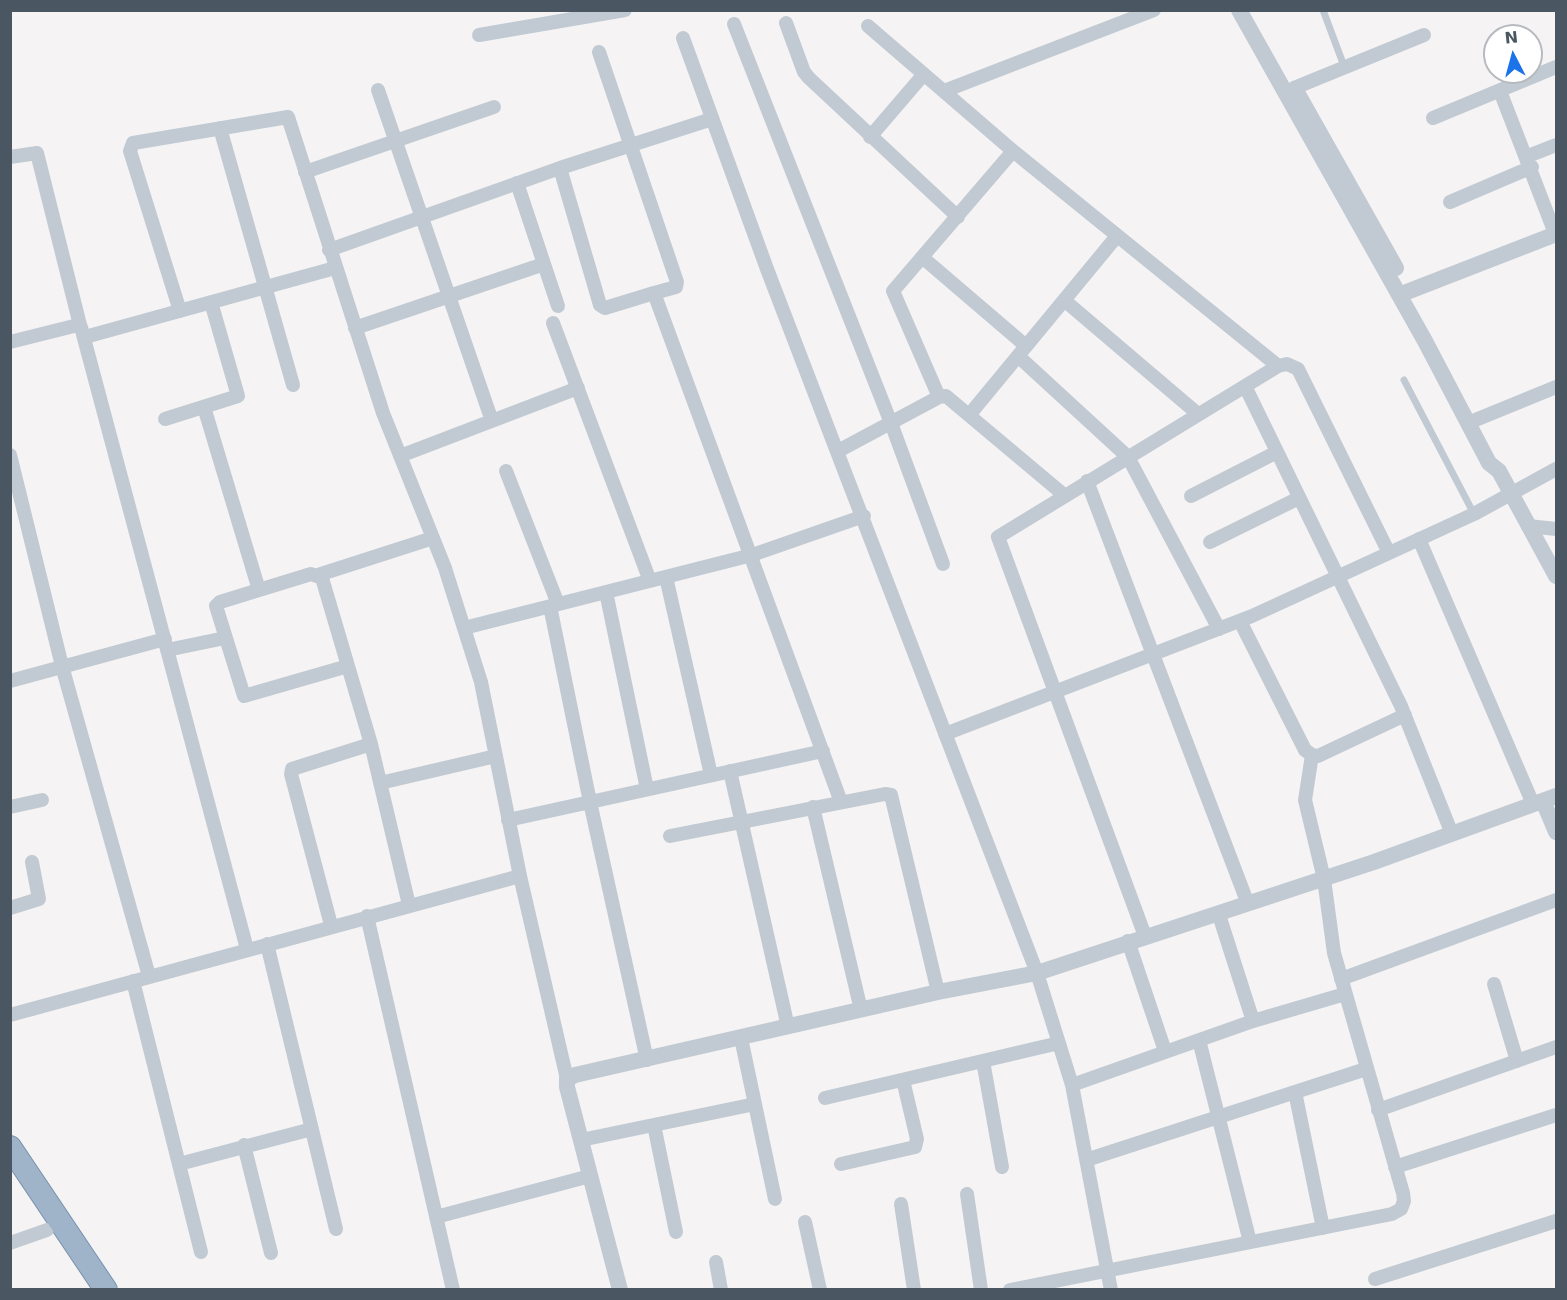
<!DOCTYPE html>
<style>
body{margin:0}
#map{position:relative;width:1567px;height:1300px;overflow:hidden;background:#f5f3f3;font-family:"DejaVu Sans",sans-serif}
canvas{display:block}
.frame{position:absolute;inset:0;border:12px solid #4a5661;pointer-events:none}
.north{position:absolute;left:1483px;top:24px;width:60px;height:60px;box-sizing:border-box;background:#fff;border:2px solid #b7bbc0;border-radius:50%;rotate:354deg;font-size:16px;font-weight:700;line-height:24px;text-align:center;color:#4a5661}
.north::after{content:'';display:block;margin:auto;width:21px;height:27px;background:#1a73e8;clip-path:polygon(50% 0,100% 100%,50% 72%,0 100%)}
</style>
<div id="map">
<canvas width="1567" height="1300"></canvas>
<div class="frame"></div>
<div class="north">N</div>
</div>
<script>
const c = document.querySelector('canvas').getContext('2d');
c.lineJoin = 'round';
function shape(rows) {
  const path = new Path2D();
  for (const r of rows) {
    path.moveTo(r[0], r[1]);
    for (let i = 2; i < r.length; i += 2) path.lineTo(r[i], r[i + 1]);
  }
  return path;
}
function trace(path, color, width, dash) {
  c.strokeStyle = color;
  c.lineWidth = width;
  c.lineCap = dash ? 'butt' : 'round';
  c.setLineDash(dash || []);
  c.stroke(path);
}
const trunk = shape([
 [10,1147,106,1290]
]);
trace(trunk, '#7690ad', 24);
trace(shape([
 [1323,10,1344,66],
 [1404,380,1474,514]
]), '#c1cad2', 7);
trace(shape([
 [786,23,804,72,809,78,958,217],
 [734,24,891,423,943,564],
 [868,26,1013,151,1278,366],
 [479,35,625,10],
 [683,38,767,269,1037,973,1072,1085,1111,1290],
 [599,52,677,282,676,287,654,293,841,802],
 [1294,88,1424,35],
 [378,90,492,421],
 [944,91,1154,10],
 [1500,91,1556,236],
 [1433,118,1556,67],
 [220,128,293,385],
 [870,137,924,74],
 [1528,156,1556,145],
 [10,157,37,153,80,325],
 [560,168,600,305,605,308,654,293],
 [305,172,494,107],
 [517,183,558,306],
 [1450,202,1532,167],
 [329,250,560,168,712,119],
 [922,257,1026,346],
 [1064,300,1198,414],
 [180,311,130,151,133,143,288,117,383,413,445,568,481,682,520,876],
 [553,323,650,581],
 [355,328,544,264],
 [85,337,335,268],
 [10,342,78,325,81,327,247,949],
 [1018,356,1128,457,1219,629],
 [1245,386,1401,706,1452,834],
 [939,397,893,291,1013,151],
 [204,407,259,590],
 [970,414,1117,236],
 [165,419,238,396,211,302],
 [1468,423,1556,387],
 [838,451,939,397,946,396,1064,495],
 [10,455,62,666,149,976],
 [400,456,578,388],
 [506,471,558,604],
 [1087,481,1248,904],
 [1191,496,1277,452],
 [1528,526,1556,529],
 [1419,539,1533,804],
 [1210,542,1299,498],
 [318,575,433,538],
 [666,577,711,775],
 [606,592,647,789],
 [550,606,590,802,647,1060],
 [1240,621,1305,750,1312,755,1318,756,1405,715],
 [464,628,752,555,864,516],
 [167,650,225,638],
 [348,666,244,696,216,606,220,602,311,574,322,578,371,744,409,905],
 [10,681,165,639],
 [945,734,1252,616,1474,514,1556,469],
 [730,771,788,1027],
 [380,783,496,756],
 [10,807,42,800],
 [813,807,861,1010],
 [508,820,823,751],
 [670,836,885,794,891,795,938,992],
 [10,908,39,899,32,862],
 [1219,915,1253,1021],
 [367,916,453,1290],
 [331,925,291,774,292,769,371,744],
 [1145,936,998,537,1278,366,1287,364,1298,369,1389,553],
 [1128,941,1165,1051],
 [267,944,336,1229],
 [1341,979,1556,900],
 [133,981,201,1252],
 [1494,984,1517,1061],
 [10,1015,520,876,567,1079],
 [741,1038,775,1199],
 [1199,1040,1250,1242],
 [983,1061,1002,1167],
 [1072,1085,1253,1021,1345,994],
 [1295,1092,1323,1228],
 [825,1098,1059,1043],
 [1378,1110,1556,1047],
 [654,1125,676,1232],
 [581,1140,755,1104],
 [244,1145,271,1253],
 [1086,1160,1366,1069],
 [179,1164,312,1129],
 [841,1164,915,1147,917,1139,903,1080],
 [1395,1167,1556,1115],
 [967,1194,981,1290],
 [901,1204,914,1290],
 [436,1217,590,1176],
 [805,1222,820,1290],
 [10,1243,47,1230],
 [716,1262,721,1290],
 [1375,1279,1556,1221],
 [1010,1290,1392,1214,1401,1209,1404,1201,1403,1193,1334,953,1324,879,1305,800,1312,755]
]), '#c1cad2', 14);
trace(shape([
 [1239,10,1425,341,1489,463,1499,471,1556,576],
 [1295,89,1396,268],
 [1399,295,1556,234],
 [1543,801,1556,832],
 [620,1290,567,1087,567,1079,575,1075,938,992,1037,973,1374,862,1556,796]
]), '#c1cad2', 16);
trace(trunk, '#9fb4c9', 22);
</script>
